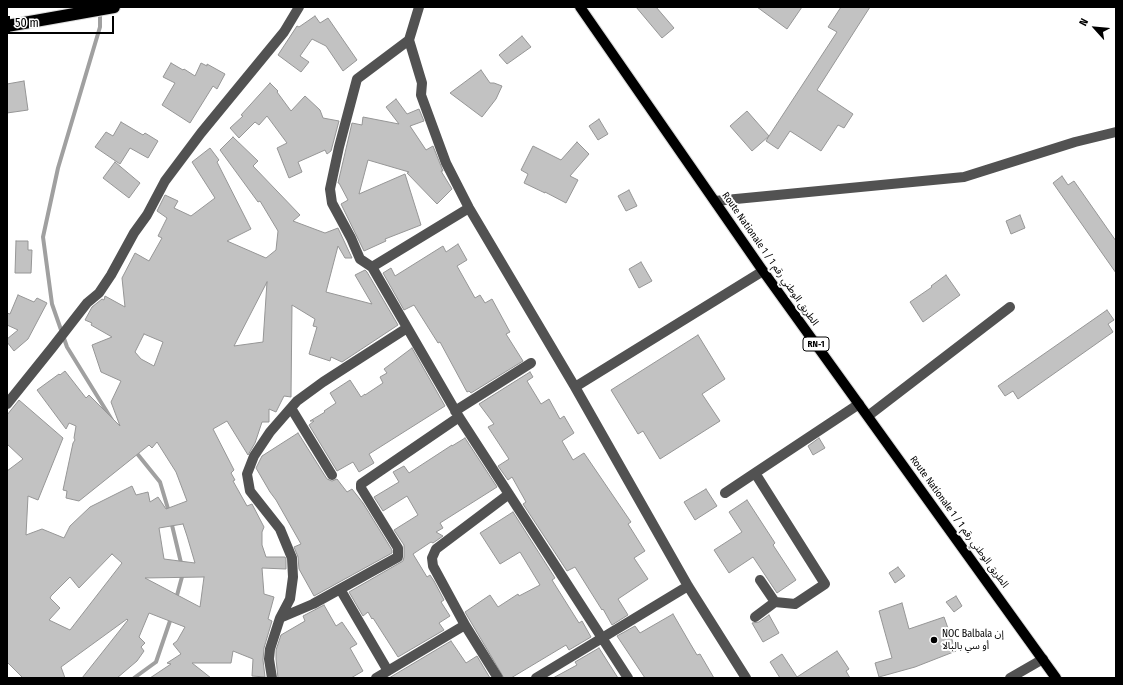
<!DOCTYPE html>
<meta charset="utf-8">
<style>
body{margin:0}
#map{position:relative;width:1123px;height:685px;overflow:hidden;background:#fff;font-family:"Fira Sans Condensed",sans-serif}
canvas{display:block}
.frame{position:absolute;inset:0;border:8px solid #000;pointer-events:none}
.north{position:absolute;left:1075px;top:8px;width:40px;height:40px;-webkit-text-stroke:3px #fff;paint-order:stroke;rotate:297deg;font-size:11px;font-weight:700;line-height:16px;text-align:center;color:#000}
.north::after{content:'';display:block;margin:auto;width:14px;height:18px;background:#000;clip-path:polygon(50% 0,100% 100%,50% 72%,0 100%)}
.scale{position:absolute;left:8px;top:16px;width:106px;height:18px;box-sizing:border-box;border:2px solid #000;border-top:0;padding-left:5px;font-size:12px;line-height:14px;white-space:nowrap;color:#000;-webkit-text-stroke:3px #fff;paint-order:stroke}
</style>
<div id="map">
<canvas width="1123" height="685"></canvas>
<div class="frame"></div>
<div class="north">N</div>
<div class="scale">50 m</div>
</div>
<script>
const c = document.querySelector('canvas').getContext('2d');
c.lineJoin = 'round';
function shape(rows) {
  const path = new Path2D();
  for (const r of rows) {
    path.moveTo(r[0], r[1]);
    for (let i = 2; i < r.length; i += 2) path.lineTo(r[i], r[i + 1]);
  }
  return path;
}
function trace(path, color, width, dash) {
  c.strokeStyle = color;
  c.lineWidth = width;
  c.lineCap = dash ? 'butt' : 'round';
  c.setLineDash(dash || []);
  c.stroke(path);
}
function fillPath(path, color) {
  c.fillStyle = color;
  c.fill(path, 'evenodd');
}
function write(font, color, halo, rows, align = 'center') {
  c.font = font + ' "Fira Sans Condensed","Noto Sans Arabic",sans-serif';
  c.lineWidth = 4;
  c.setLineDash([]);
  c.textBaseline = 'middle';
  c.strokeStyle = halo;
  c.fillStyle = color;
  for (const [text, x, y, turn = 0] of rows) {
    c.save();
    c.translate(x, y);
    c.rotate((+turn || 0) * Math.PI / 180);
    c.textAlign = isNaN(turn) ? turn : align;
    if (halo) c.strokeText(text, 0, 0);
    c.fillText(text, 0, 0);
    c.restore();
  }
}
trace(shape([
 [100,10,100,27,58,168,43,237,52,304,67,347,112,420],
 [135,451,160,482,169,512],
 [171,521,182,567],
 [176,599,183,573],
 [134,678,156,662,171,618]
]), '#a0a0a0', 4);
const building = shape([
 [636,7,656,7,674,28,662,38,636,7],
 [757,7,802,7,787,29,757,7],
 [841,7,870,7,817,90,853,114,844,128,838,125,821,151,790,131,778,149,766,141,769,136,752,151,730,126,747,111,769,136,837,32,828,27,841,7],
 [315,16,320,23,328,18,357,60,343,71,326,46,312,39,300,56,309,62,301,72,278,55,297,26,299,27,315,16],
 [522,36,531,47,507,64,499,55,522,36],
 [171,63,183,70,184,69,195,76,201,63,207,66,207,64,225,74,217,89,213,86,190,123,162,105,175,83,163,77,171,63],
 [481,70,490,83,494,83,502,86,496,99,482,117,450,93,481,70],
 [24,81,28,110,7,113,7,84,24,81],
 [270,83,278,91,277,92,291,111,305,96,320,110,323,118,339,121,331,151,327,154,325,150,298,162,302,172,289,178,277,148,287,143,267,116,259,125,255,122,239,138,230,128,243,116,241,115,270,83],
 [396,99,407,114,419,109,424,121,410,126,426,150,433,146,443,171,441,171,452,189,437,204,407,173,409,172,368,160,359,194,405,174,421,225,385,239,386,241,364,251,341,204,348,200,339,183,338,183,352,123,362,125,363,117,399,124,386,107,396,99],
 [599,119,608,134,598,140,589,126,599,119],
 [121,122,143,135,145,133,158,141,148,158,130,148,120,164,95,147,106,132,113,136,121,122],
 [233,137,258,161,253,166,300,215,293,221,325,233,338,228,352,258,345,258,338,246,326,292,372,304,355,275,365,270,367,272,398,325,342,362,331,357,330,361,309,354,317,327,313,326,315,319,292,305,291,397,284,396,276,412,269,409,269,422,262,422,255,443,248,455,227,421,213,429,234,470,231,473,235,480,233,481,247,506,252,504,264,527,262,532,262,545,266,557,285,557,286,559,286,569,262,568,264,594,274,597,268,619,272,621,264,648,263,660,265,677,252,676,253,659,233,651,231,663,192,663,211,678,150,678,171,664,167,663,181,654,173,644,177,641,185,627,149,613,139,637,145,643,141,647,144,651,137,661,117,678,82,678,128,620,127,619,61,667,65,678,23,678,7,662,7,471,23,459,7,444,7,415,19,400,63,438,38,500,28,496,26,535,42,529,64,538,70,526,90,507,132,486,136,495,148,492,150,502,158,497,166,509,187,501,176,472,157,442,152,448,149,445,79,501,66,498,67,491,63,490,73,443,75,440,74,438,76,426,69,423,66,429,37,390,59,374,60,375,65,371,86,398,89,395,120,426,111,402,121,381,101,372,92,345,112,337,91,325,92,323,85,320,92,307,102,299,104,300,105,296,125,307,122,278,135,253,149,261,162,238,158,236,167,218,157,211,165,195,178,201,174,208,191,216,215,198,192,162,210,148,219,160,217,162,251,229,227,241,266,258,276,250,278,231,260,201,258,202,220,150,233,137],
 [267,282,263,342,234,346,267,282],
 [144,334,163,342,154,366,141,359,135,352,144,334],
 [183,524,187,536,195,563,164,559,159,528,183,524],
 [112,554,122,563,70,630,49,620,60,608,50,598,51,596,70,577,79,588,112,554],
 [204,577,200,607,145,578,204,577],
 [577,142,589,154,570,176,578,180,566,203,545,192,545,193,524,183,528,174,521,170,533,146,561,160,577,142],
 [115,162,140,183,129,198,103,178,115,162],
 [1062,176,1068,185,1074,181,1116,241,1116,273,1053,183,1062,176],
 [629,190,637,206,626,211,618,196,629,190],
 [1020,215,1025,228,1011,234,1006,221,1020,215],
 [16,241,28,241,28,250,32,250,31,273,15,273,16,241],
 [458,244,467,260,457,266,475,298,480,295,485,303,492,299,510,332,506,334,523,361,471,393,469,391,467,392,440,342,438,343,414,305,404,310,383,273,391,268,395,276,443,246,446,252,458,244],
 [641,262,652,281,639,288,629,269,641,262],
 [946,275,960,295,923,322,910,302,932,287,931,286,946,275],
 [18,295,34,302,37,298,47,303,28,339,14,351,7,342,7,339,18,330,7,325,7,313,10,314,18,295],
 [1107,310,1114,320,1108,324,1113,332,1018,399,1013,391,1005,396,998,386,1107,310],
 [698,335,725,379,702,394,720,421,660,459,643,431,638,434,611,390,698,335],
 [412,348,445,406,369,454,374,463,359,472,353,462,337,471,309,425,314,421,310,421,325,412,324,411,336,403,330,393,350,380,361,397,365,394,365,395,383,383,380,377,387,373,384,369,412,348],
 [530,372,533,377,527,381,541,404,549,399,560,419,564,416,574,433,562,441,573,460,584,453,631,522,628,524,645,551,634,558,648,579,618,599,628,615,612,625,603,609,602,610,575,567,567,571,523,504,526,502,512,477,508,480,498,466,509,459,488,427,494,424,479,404,530,372],
 [298,433,327,479,332,481,337,479,347,492,352,489,363,503,392,550,392,553,314,596,299,569,298,557,294,547,301,544,276,500,270,492,256,468,262,456,298,433],
 [465,438,497,487,440,523,443,528,436,532,443,536,433,543,431,542,413,554,427,577,430,575,434,581,444,600,441,602,450,616,439,623,444,630,398,657,373,618,372,619,368,612,363,616,349,592,403,561,404,557,404,545,394,530,418,515,407,496,383,511,374,497,399,482,393,472,404,466,409,473,452,445,452,446,465,438],
 [819,438,825,448,813,455,808,446,819,438],
 [706,489,717,506,695,520,684,502,706,489],
 [747,500,775,543,773,545,796,580,777,593,753,557,729,573,714,550,742,532,729,512,747,500],
 [513,512,555,578,552,580,579,623,582,621,591,637,569,650,566,645,511,678,504,678,465,612,490,595,498,607,518,594,519,596,540,585,520,552,500,564,480,533,513,512],
 [898,567,905,576,895,583,889,573,898,567],
 [956,596,962,606,954,612,946,602,956,596],
 [902,603,909,629,944,617,956,651,915,667,879,677,875,663,892,658,879,611,902,603],
 [324,605,336,626,342,622,357,644,350,648,363,671,351,678,278,678,276,659,276,650,281,635,305,621,303,616,324,605],
 [673,614,691,645,697,655,700,654,714,678,645,678,617,636,635,626,640,633,673,614],
 [769,615,779,633,763,642,752,623,759,622,769,615],
 [451,641,466,663,477,656,490,678,389,678,451,641],
 [599,648,618,678,553,678,577,665,575,662,599,648],
 [837,651,849,669,846,671,850,678,780,678,770,662,782,654,797,677,837,651]
]);
fillPath(building, '#c2c2c2');
trace(building, '#969696', 1);
const major = shape([
 [580,7,763,271,1056,678]
]);
const highway = shape([
 [7,26,114,7]
]);
trace(major, '#dbdbdb', 12);
trace(highway, '#dbdbdb', 14);
trace(shape([
 [419,7,409,40,357,79,339,147,330,189,332,203,351,238,360,259,372,267,459,417,628,678],
 [409,40,422,83,421,95,446,163,469,208,575,387],
 [715,201,964,177,1075,142,1116,132],
 [372,267,469,208],
 [7,404,52,348,87,303,99,293,111,275,134,233,147,215,165,181,201,133,284,32,299,7],
 [291,408,332,475],
 [455,411,531,363],
 [868,416,1010,307],
 [755,473,859,404],
 [725,493,755,473,825,584,795,604,775,602],
 [340,589,388,671],
 [755,617,775,602,760,580],
 [280,618,313,604,398,557,398,548,361,488,361,484,459,417],
 [272,678,269,659,270,649,280,618,290,599,293,577,292,558,280,529,250,491,247,474,254,456,270,432,297,401,323,382,407,328],
 [376,678,465,625],
 [498,678,465,625,433,566,432,558,436,549,509,494],
 [536,678,688,586],
 [746,678,688,586,575,387,763,271],
 [1010,678,1043,659]
]), '#525252', 10);
trace(major, '#000', 10);
trace(highway, '#000', 12);
for (const [x, y, r, color] of [
 [934,640,4,"#000"]
]) {
  const dot = new Path2D();
  dot.arc(x, y, r, 0, 2 * Math.PI);
  c.fillStyle = color;
  c.fill(dot);
  trace(dot, '#fff', 1.5);
}
for (const [x, y, w] of [
 [816,344,26]
]) {
  const box = new Path2D();
  box.roundRect(x - w / 2, y - 7, w, 14, 3);
  c.fillStyle = '#fff';
  c.fill(box);
  trace(box, '#000', 1);
}
write('bold 9px', '#000', null, [
 ["RN-1",816,344]
]);
write('10px', '#000', '#fff', [
 ["Route Nationale 1 / الطريق الوطني رقم 1",770,259,55],
 ["Route Nationale 1 / الطريق الوطني رقم 1",959,522,54]
]);
write('10px', '#000', '#fff', [
 ["NOC Balbala إن",942,634],
 ["أو سي بالبالا",942,646]
], 'left');
</script>
